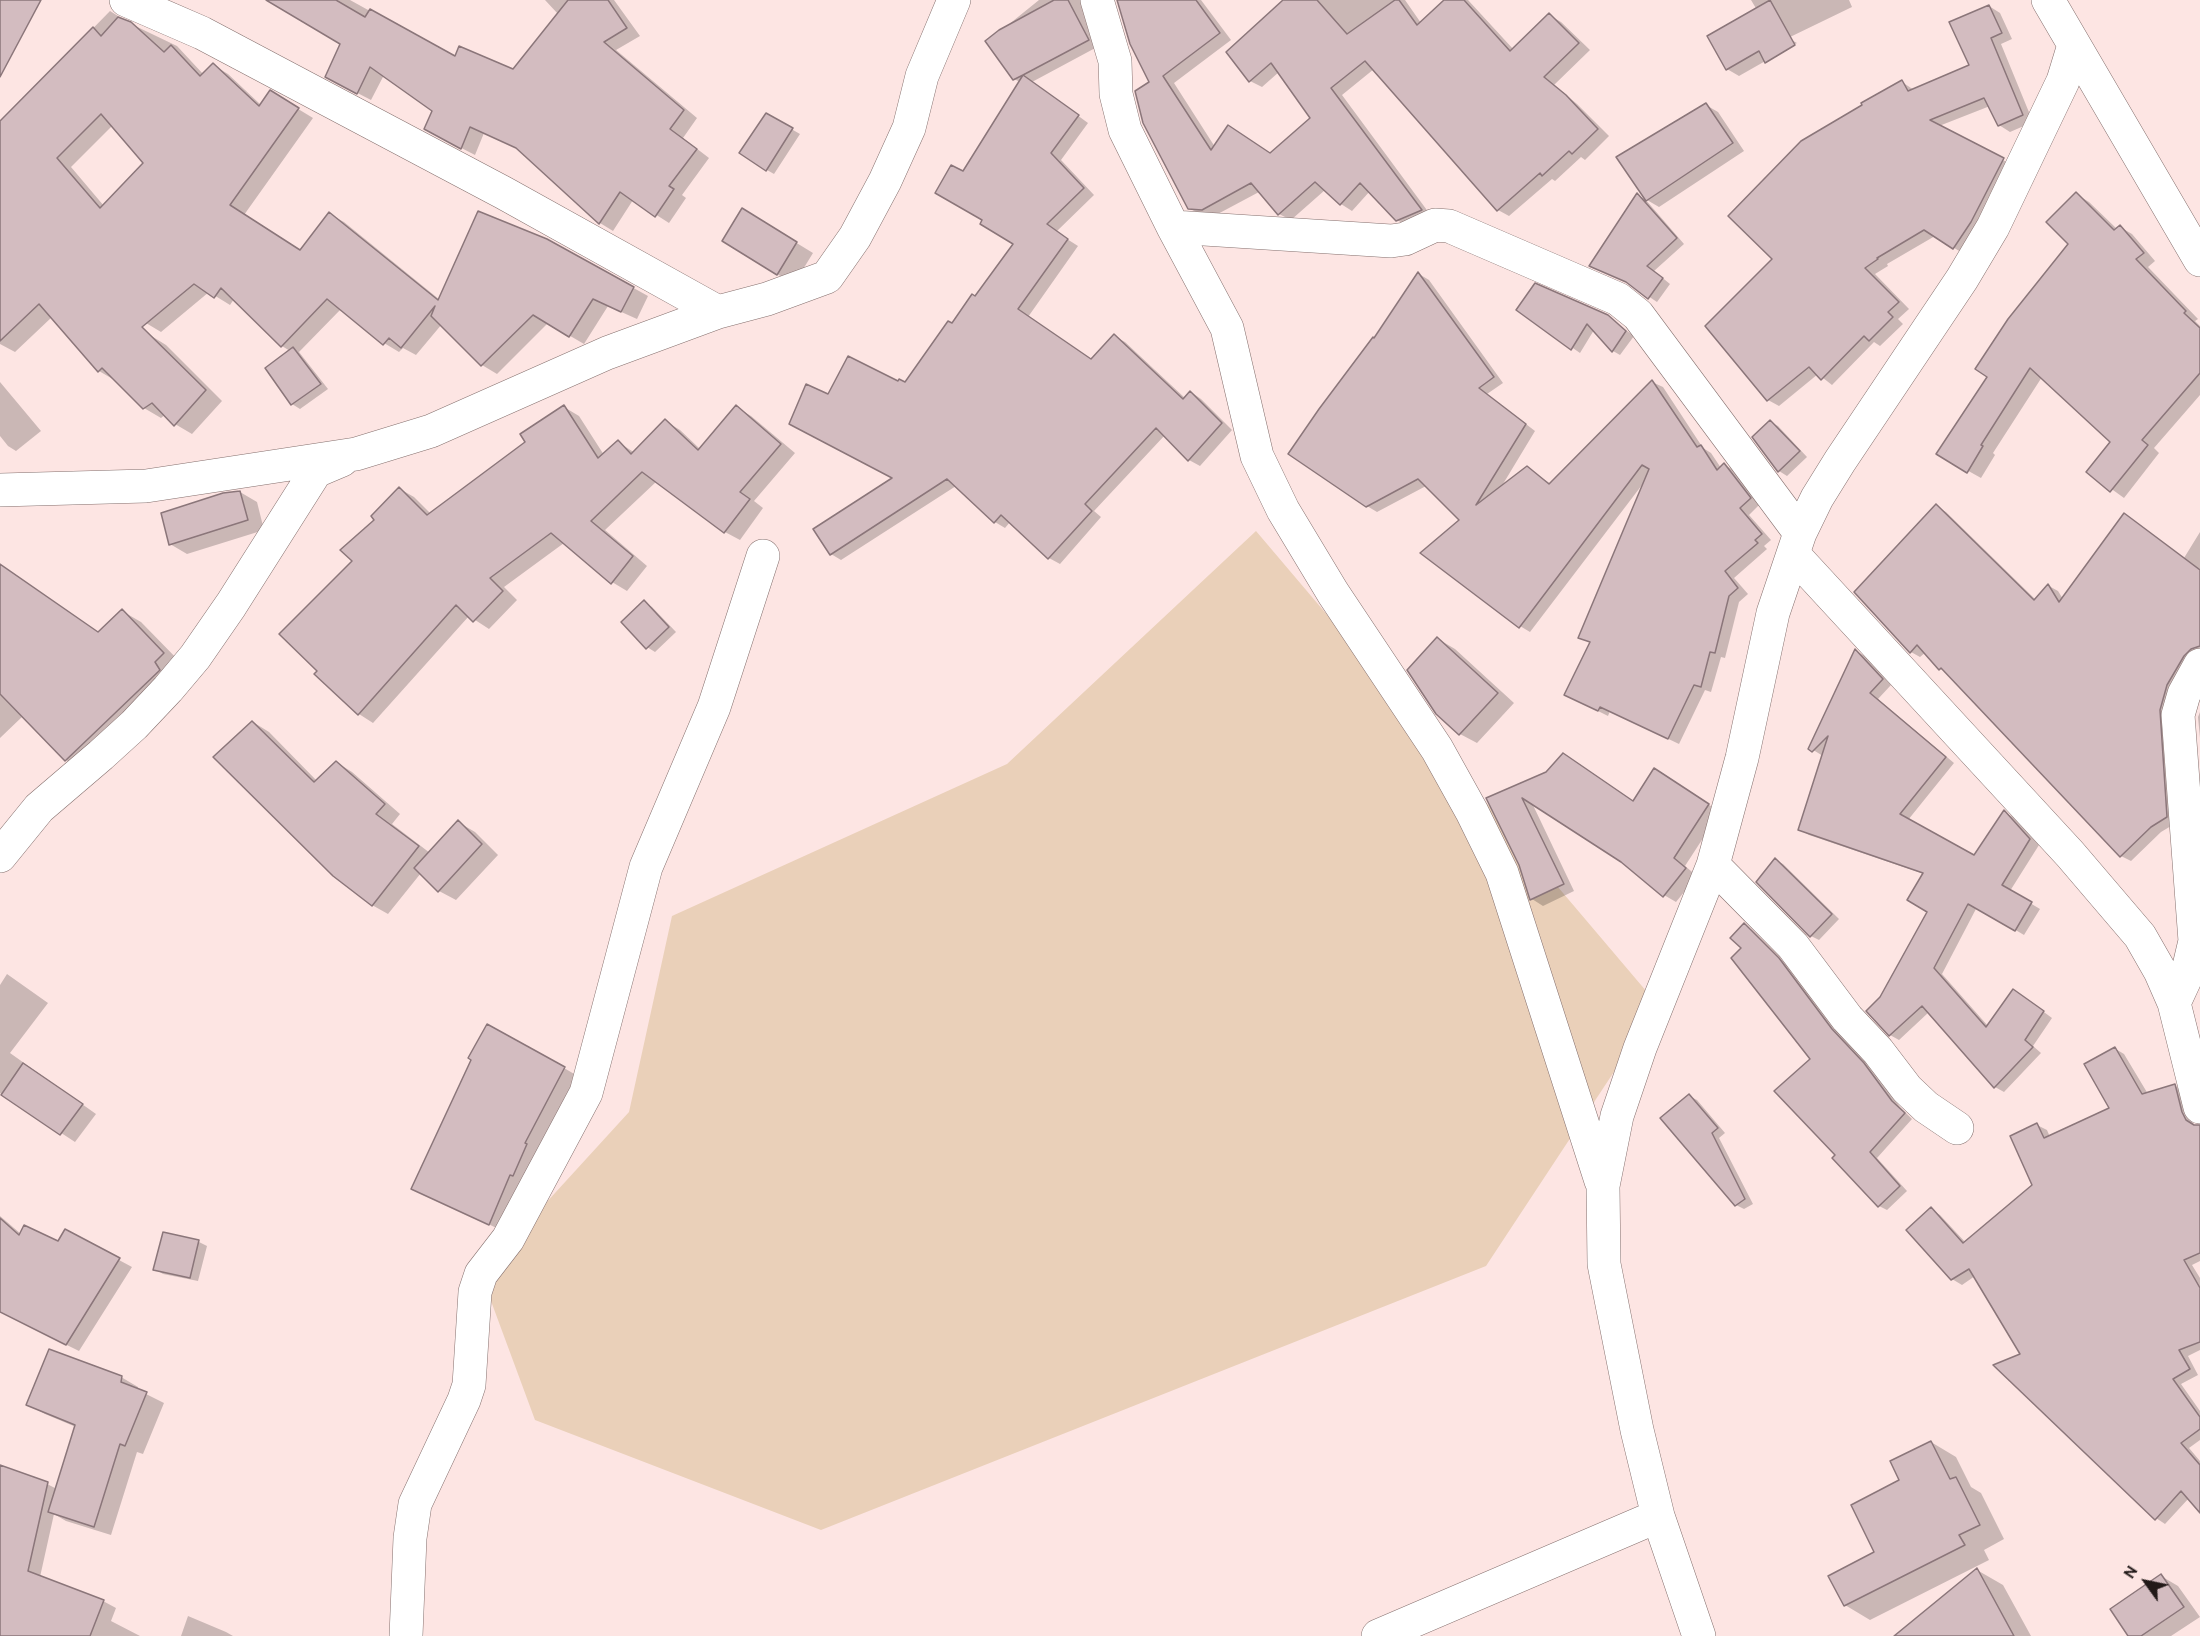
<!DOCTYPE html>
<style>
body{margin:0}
#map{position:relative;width:2200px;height:1636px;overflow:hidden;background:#fde5e3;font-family:Cabin,sans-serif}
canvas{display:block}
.north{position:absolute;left:2116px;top:1552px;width:60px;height:60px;-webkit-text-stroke:4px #fde5e3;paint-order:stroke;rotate:303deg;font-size:16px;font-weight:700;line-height:24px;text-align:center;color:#221a19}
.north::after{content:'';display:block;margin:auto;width:21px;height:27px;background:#221a19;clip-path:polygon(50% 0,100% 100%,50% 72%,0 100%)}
</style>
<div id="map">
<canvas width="2200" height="1636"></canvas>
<div class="north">N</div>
</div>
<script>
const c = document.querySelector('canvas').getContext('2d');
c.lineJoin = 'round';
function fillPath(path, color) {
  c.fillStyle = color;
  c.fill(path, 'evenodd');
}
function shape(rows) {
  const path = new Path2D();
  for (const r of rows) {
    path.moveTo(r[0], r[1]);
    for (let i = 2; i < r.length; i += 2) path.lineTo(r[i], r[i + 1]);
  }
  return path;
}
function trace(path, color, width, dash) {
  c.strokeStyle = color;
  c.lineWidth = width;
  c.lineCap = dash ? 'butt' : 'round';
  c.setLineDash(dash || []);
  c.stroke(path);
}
fillPath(shape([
 [1256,531,1658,1005,1486,1266,821,1530,535,1420,481,1274,629,1112,672,916,1007,764]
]), '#ead0b9');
fillPath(shape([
 [292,0,350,0,455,58,514,71,558,14,545,0,614,0,640,36,616,50,697,118,683,138,709,158,682,195,686,198,669,223,633,200,613,231,600,223,520,150,484,133,475,155,440,137,434,110,384,75,371,100,340,84,342,43],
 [1039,0,1090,0,1099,46,1032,82,1088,123,1061,160,1094,195,1056,232,1078,246,1028,317,1092,360,1114,336,1125,342,1186,399,1191,392,1201,399,1232,430,1200,466,1189,460,1165,435,1094,511,1101,517,1060,564,1049,558,1010,522,1005,528,995,522,956,486,841,560,831,554,895,478,828,396,899,383,905,384,976,298,1016,243,984,219,963,174,1020,82,1014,79,987,42],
 [1118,0,1201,0,1231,40,1174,83,1215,147,1271,154,1312,118,1279,72,1262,87,1250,81,1285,0,1405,0,1421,23,1446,0,1468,0,1514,50,1549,15,1561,22,1590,50,1554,85,1577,104,1609,136,1585,160,1581,157,1555,181,1552,179,1509,216,1498,210,1374,69,1342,95,1432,217,1409,227,1397,220,1370,191,1352,211,1341,204,1325,190,1291,220,1279,214,1259,192,1214,216,1201,215,1189,208,1151,82],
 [1751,0,1849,0,1852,7,1788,38,1797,43,1739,76,1727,69,1763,20],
 [1989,6,2000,13,2012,39,2001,44,2033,122,2010,132,1999,125,1990,106,1939,126,2014,166,1964,254,1935,236,1887,264,1888,266,1875,274,1909,309,1898,319,1903,324,1880,346,1874,342,1832,385,1818,374,1779,406,1768,400,1707,326,1774,259,1902,82,1914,90,1971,66],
 [110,11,129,23,177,46,204,75,213,65,228,74,261,105,285,101,313,118,244,215,301,251,329,214,344,222,440,300,547,240,648,296,637,319,608,306,584,344,548,323,497,374,482,365,442,324,416,355,403,348,399,352,384,343,341,309,299,352,328,389,300,409,292,404,267,368,290,351,282,346,234,299,230,305,209,292,161,332,146,323,14,109],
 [112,126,145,163,104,206,71,167],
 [1706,105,1718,112,1744,151,1659,207,1647,200],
 [767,115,800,134,774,174,767,170],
 [2076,194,2089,202,2117,229,2120,227,2132,234,2155,261,2148,267,2198,319,2195,321,2200,326,2200,395,2154,448,2159,453,2124,498,2088,472,2112,442,2042,377,1993,453,1995,455,1981,478,1938,454,1989,377,2070,244],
 [1637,195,1645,199,1684,244,1654,271,1670,284,1657,302,1630,284],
 [759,220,813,253,794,284,777,274],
 [0,242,166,345,222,401,192,434,175,424,166,414,161,418,144,408,116,381,99,371,52,317,15,352,0,344],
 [1419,274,1429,280,1503,383,1487,394,1535,431,1500,489,1527,468,1551,484,1652,382,1663,387,1703,448,1711,453,1721,468,1725,465,1735,471,1760,504,1749,515,1771,540,1764,546,1767,549,1734,578,1748,594,1739,602,1725,658,1721,657,1711,692,1705,690,1679,744,1610,711,1608,716,1576,700,1591,643,1580,637,1645,481,1530,632,1520,626,1461,520,1426,486,1377,512,1367,506,1375,340],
 [1518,310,1608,317,1634,336,1620,355,1613,351,1594,330,1580,353],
 [0,382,41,431,16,451,8,446,0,436],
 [564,407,579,416,604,455,618,442,635,453,665,421,680,430,700,449,736,407,751,416,795,453,754,501,763,508,740,540,725,532,657,481,605,530,647,566,627,591,612,582,564,543,504,587,517,600,489,629,469,616,373,723,359,714,316,674,354,561,376,520,400,489,414,497,431,514,527,443],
 [1770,422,1778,426,1807,457,1787,476,1779,471,1754,437],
 [240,492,257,502,264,530,187,554,170,544],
 [1936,506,1946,512,2036,600,2049,586,2058,591,2063,599,2125,515,2184,558,2200,532,2200,655,2176,823,2161,832,2131,861,2121,856,1926,652,1920,657,1911,652],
 [8,572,99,633,122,611,141,622,183,665,85,771,66,760,23,716,0,738,0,583],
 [644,602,652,607,676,632,655,652,647,647],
 [1438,639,1455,649,1514,703,1477,743,1460,734],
 [1856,651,1865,656,1891,685,1878,699,1954,763,1908,820,1975,857,2004,812,2013,817,2039,845,2010,891,2040,909,2024,935,1977,907,1942,974,1988,1026,2022,996,2052,1018,2033,1046,2041,1053,2004,1092,1995,1087,1929,1012,1899,1040,1890,1035,1881,998,1929,911,1924,874,1809,835,1800,830,1823,756,1810,748],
 [2200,712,2200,738,2198,717],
 [253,722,269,732,317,781,336,762,352,772,400,814,392,824,430,853,458,822,475,832,498,855,456,900,439,891,421,873,388,914,372,905],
 [1575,761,1634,802,1666,777,1720,812,1685,866,1697,876,1676,902,1664,895,1622,861,1532,803,1574,891,1543,906,1532,899,1520,864,1488,799],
 [1775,860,1783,864,1839,919,1819,940,1811,936],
 [1744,925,1752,930,1787,965,1840,1035,1872,1069,1900,1107,1912,1119,1877,1158,1907,1191,1887,1210,1879,1206,1837,1155,1812,1059,1743,948],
 [7,974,48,1003,10,1053,96,1114,75,1142,0,1093,0,985],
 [2114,1048,2124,1054,2148,1094,2175,1086,2184,1091,2191,1119,2195,1127,2200,1163,2200,1261,2192,1265,2200,1278,2200,1350,2188,1356,2198,1375,2181,1384,2200,1411,2200,1440,2189,1448,2200,1461,2200,1506,2189,1498,2165,1524,2156,1518,2022,1354,1975,1276,1962,1285,1952,1279,1908,1230,1931,1209,1940,1215,1966,1243,2034,1186,2037,1125,2047,1130,2050,1137,2112,1109],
 [564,1068,581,1078,507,1233,413,1188],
 [1689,1096,1697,1100,1725,1133,1719,1138,1753,1204,1744,1209,1736,1205],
 [0,1216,21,1234,58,1243,65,1231,132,1267,79,1351,0,1312],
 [164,1233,199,1242,207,1246,198,1281,163,1274,155,1269],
 [121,1377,138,1387,138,1390,164,1403,143,1454,137,1452,111,1535,66,1521,54,1514,40,1577,103,1601,116,1608,111,1621,140,1636,0,1636,0,1467,47,1484,57,1489,76,1427,45,1414,28,1405],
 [1931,1442,1956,1457,1971,1487,1981,1493,2004,1539,1984,1550,1989,1560,1870,1620,1845,1605,1876,1553,1901,1481],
 [1977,1570,2003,1585,2031,1636,1896,1636],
 [2161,1576,2178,1586,2200,1617,2171,1636,2130,1636],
 [188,1616,226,1632,233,1636,181,1636]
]), '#0003');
const building = shape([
 [0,0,41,0,0,77,0,0],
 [266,0,336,0,365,17,370,9,455,56,459,46,513,69,568,0,608,0,627,28,604,42,684,110,670,129,697,149,669,186,674,189,655,217,620,192,599,224,516,148,470,127,461,149,424,129,432,111,370,67,357,94,325,77,340,44,266,0],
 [1054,0,1068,0,1089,40,1023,75,1079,115,1051,153,1084,188,1047,224,1068,239,1018,309,1091,359,1114,334,1183,399,1190,391,1222,423,1188,461,1156,428,1085,504,1092,511,1048,559,1001,515,994,523,947,479,830,555,813,529,892,478,789,424,806,384,828,394,848,356,898,381,899,379,905,382,948,321,952,323,972,294,975,296,1013,244,980,224,982,220,935,193,951,165,963,171,1023,75,1013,80,985,41,999,30,1054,0],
 [1117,0,1196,0,1220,33,1163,76,1211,150,1228,125,1270,153,1310,118,1271,63,1249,82,1226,52,1283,0,1317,0,1347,34,1395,0,1399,0,1417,25,1444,0,1464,0,1510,51,1549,13,1579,43,1544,77,1566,95,1598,129,1572,154,1569,151,1542,176,1540,173,1497,211,1365,61,1331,88,1422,210,1396,221,1360,183,1340,205,1315,182,1278,215,1251,183,1202,210,1188,209,1143,123,1135,91,1149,82,1130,44,1117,0],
 [1770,0,1795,45,1765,63,1759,51,1726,70,1707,36,1770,0],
 [1989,5,2002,33,1991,38,2023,115,1998,126,1984,98,1930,120,2004,158,1971,222,1953,249,1924,230,1877,258,1878,259,1865,268,1899,302,1888,312,1893,317,1869,341,1864,336,1821,380,1809,367,1767,401,1705,326,1772,259,1728,216,1801,141,1862,105,1861,103,1902,80,1908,91,1969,65,1949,22,1989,5],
 [118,17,131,22,164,52,171,45,200,76,213,63,259,106,270,90,299,108,230,205,300,250,329,212,438,300,478,211,547,239,634,287,621,312,593,299,569,337,533,315,481,366,431,316,435,306,401,348,389,338,383,345,327,299,281,347,221,288,214,298,194,284,142,327,206,390,174,426,152,403,143,409,102,368,98,372,39,304,0,341,0,121,93,27,101,36,118,17],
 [101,114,143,163,100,208,57,158,101,114],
 [1706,103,1733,143,1646,201,1616,157,1706,103],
 [766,113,793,128,766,171,739,153,766,113],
 [2076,192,2114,230,2120,225,2144,253,2136,259,2186,311,2184,313,2200,328,2200,373,2142,440,2148,445,2110,492,2086,472,2110,442,2030,368,1981,445,1983,446,1967,473,1936,454,1987,377,1975,369,2008,319,2068,244,2046,222,2076,192],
 [1637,193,1677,238,1647,266,1663,278,1648,299,1626,282,1589,266,1637,193],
 [742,208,797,242,777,275,722,241,742,208],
 [1418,272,1494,377,1479,388,1526,424,1476,505,1527,466,1549,484,1652,380,1697,447,1701,445,1717,470,1724,463,1751,498,1740,508,1762,534,1755,540,1758,543,1725,571,1738,588,1729,596,1715,653,1710,652,1701,687,1694,685,1668,739,1600,707,1598,711,1564,695,1590,642,1578,638,1649,469,1642,465,1519,628,1420,553,1459,520,1418,479,1366,507,1288,454,1319,409,1373,337,1374,338,1418,272],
 [1535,283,1608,315,1626,331,1612,352,1587,324,1571,350,1516,310,1535,283],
 [293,347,321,384,291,405,265,368,293,347],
 [564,405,598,458,618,440,631,454,665,419,698,450,736,405,781,444,740,492,750,499,724,533,642,472,591,521,633,556,611,584,551,533,490,578,503,591,473,622,456,605,358,715,314,674,317,671,279,634,352,561,340,550,374,520,371,516,399,487,427,515,525,442,520,434,564,405],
 [1770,420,1800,451,1778,472,1752,437,1770,420],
 [240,491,248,520,169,545,161,513,223,493,240,491],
 [1936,504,2034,600,2048,584,2059,602,2124,513,2200,570,2200,646,2191,649,2184,656,2167,685,2160,710,2167,817,2151,827,2120,857,1941,668,1939,670,1917,645,1910,653,1854,592,1936,504],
 [0,564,98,632,122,609,164,653,155,662,160,670,65,761,0,694,0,564],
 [644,600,669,627,646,649,621,622,644,600],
 [1437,637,1498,693,1459,735,1436,714,1407,670,1437,637],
 [1855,649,1883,679,1870,693,1946,757,1900,814,1974,855,2004,810,2030,839,2002,885,2032,902,2015,931,1968,904,1934,968,1986,1027,2013,989,2044,1011,2025,1040,2033,1047,1994,1088,1922,1006,1889,1036,1866,1011,1880,997,1927,912,1907,900,1923,873,1798,830,1828,736,1812,752,1808,749,1855,649],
 [252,721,314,782,336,761,385,804,376,814,419,846,372,906,333,876,213,757,252,721],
 [1563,753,1633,801,1654,768,1709,804,1674,858,1686,868,1663,897,1621,862,1522,798,1564,884,1530,900,1519,865,1486,798,1546,772,1563,753],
 [458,820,482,844,438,892,414,868,458,820],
 [1775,858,1832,914,1810,937,1756,882,1775,858],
 [1744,923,1779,958,1832,1029,1864,1063,1892,1101,1905,1113,1870,1152,1900,1186,1878,1207,1832,1158,1835,1155,1774,1091,1810,1059,1731,958,1741,948,1730,938,1744,923],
 [487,1024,565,1067,525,1143,527,1144,513,1176,510,1175,489,1225,411,1189,471,1060,468,1058,487,1024],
 [2115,1047,2142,1094,2175,1084,2182,1112,2186,1120,2194,1125,2200,1125,2200,1253,2184,1260,2200,1288,2200,1342,2179,1350,2190,1369,2173,1379,2200,1417,2200,1429,2181,1443,2200,1465,2200,1513,2181,1491,2155,1520,1993,1365,2020,1354,1969,1269,1951,1280,1906,1230,1931,1207,1963,1243,2032,1185,2010,1136,2037,1123,2044,1138,2109,1108,2084,1064,2115,1047],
 [23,1063,83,1104,60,1135,1,1095,23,1063],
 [1689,1094,1718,1128,1712,1133,1745,1199,1735,1206,1660,1118,1689,1094],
 [0,1218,19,1235,24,1225,58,1241,65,1229,120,1258,66,1345,0,1312,0,1218],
 [163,1232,199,1240,190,1278,153,1270,163,1232],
 [49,1349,122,1376,121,1382,147,1392,125,1446,120,1444,94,1527,48,1512,75,1425,26,1405,49,1349],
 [1931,1441,1950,1479,1956,1477,1980,1525,1959,1535,1965,1545,1844,1606,1828,1576,1874,1552,1851,1505,1899,1480,1890,1461,1931,1441],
 [0,1465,48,1482,28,1571,104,1600,90,1636,0,1636,0,1465],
 [1977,1568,2014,1636,1894,1636,1977,1568],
 [2161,1574,2184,1607,2141,1636,2128,1636,2110,1609,2161,1574]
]);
fillPath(building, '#d3bcc0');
trace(building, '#8b767a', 1.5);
const minor = shape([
 [126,0,202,33,504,193,718,312],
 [1097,0,1115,61,1116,94,1125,130,1173,227,1227,328,1257,456,1283,510,1333,593,1437,749,1472,812,1502,873,1601,1181],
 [2048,0,2200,260],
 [1173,227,1391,241,1405,239,1435,225,1449,226,1618,299,1638,315,1800,533],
 [0,490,146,486,356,454,431,431,607,353,718,312,767,299,827,277,855,237,885,181,909,128,922,76,954,0],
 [1793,554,2070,854,2140,936,2160,971,2174,1003,2200,1107],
 [0,856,39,808,101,755,134,725,168,689,195,657,231,605,316,471,342,460],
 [1713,865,1793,946,1847,1018,1878,1051,1907,1089,1926,1107,1957,1128],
 [2174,1003,2187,975,2195,941,2178,715,2184,694,2200,665],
 [406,1636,410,1538,415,1504,464,1400,469,1385,475,1292,481,1274,508,1239,586,1093,646,867,714,707,763,556],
 [1378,1636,1658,1516],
 [1699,1636,1658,1516,1637,1430,1604,1264,1603,1186,1617,1116,1640,1048,1713,865,1742,758,1773,613,1800,533,1817,498,1840,461,1962,279,1993,227,2063,81,2074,45]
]);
trace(minor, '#85706e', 34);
trace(minor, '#fff', 33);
</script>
